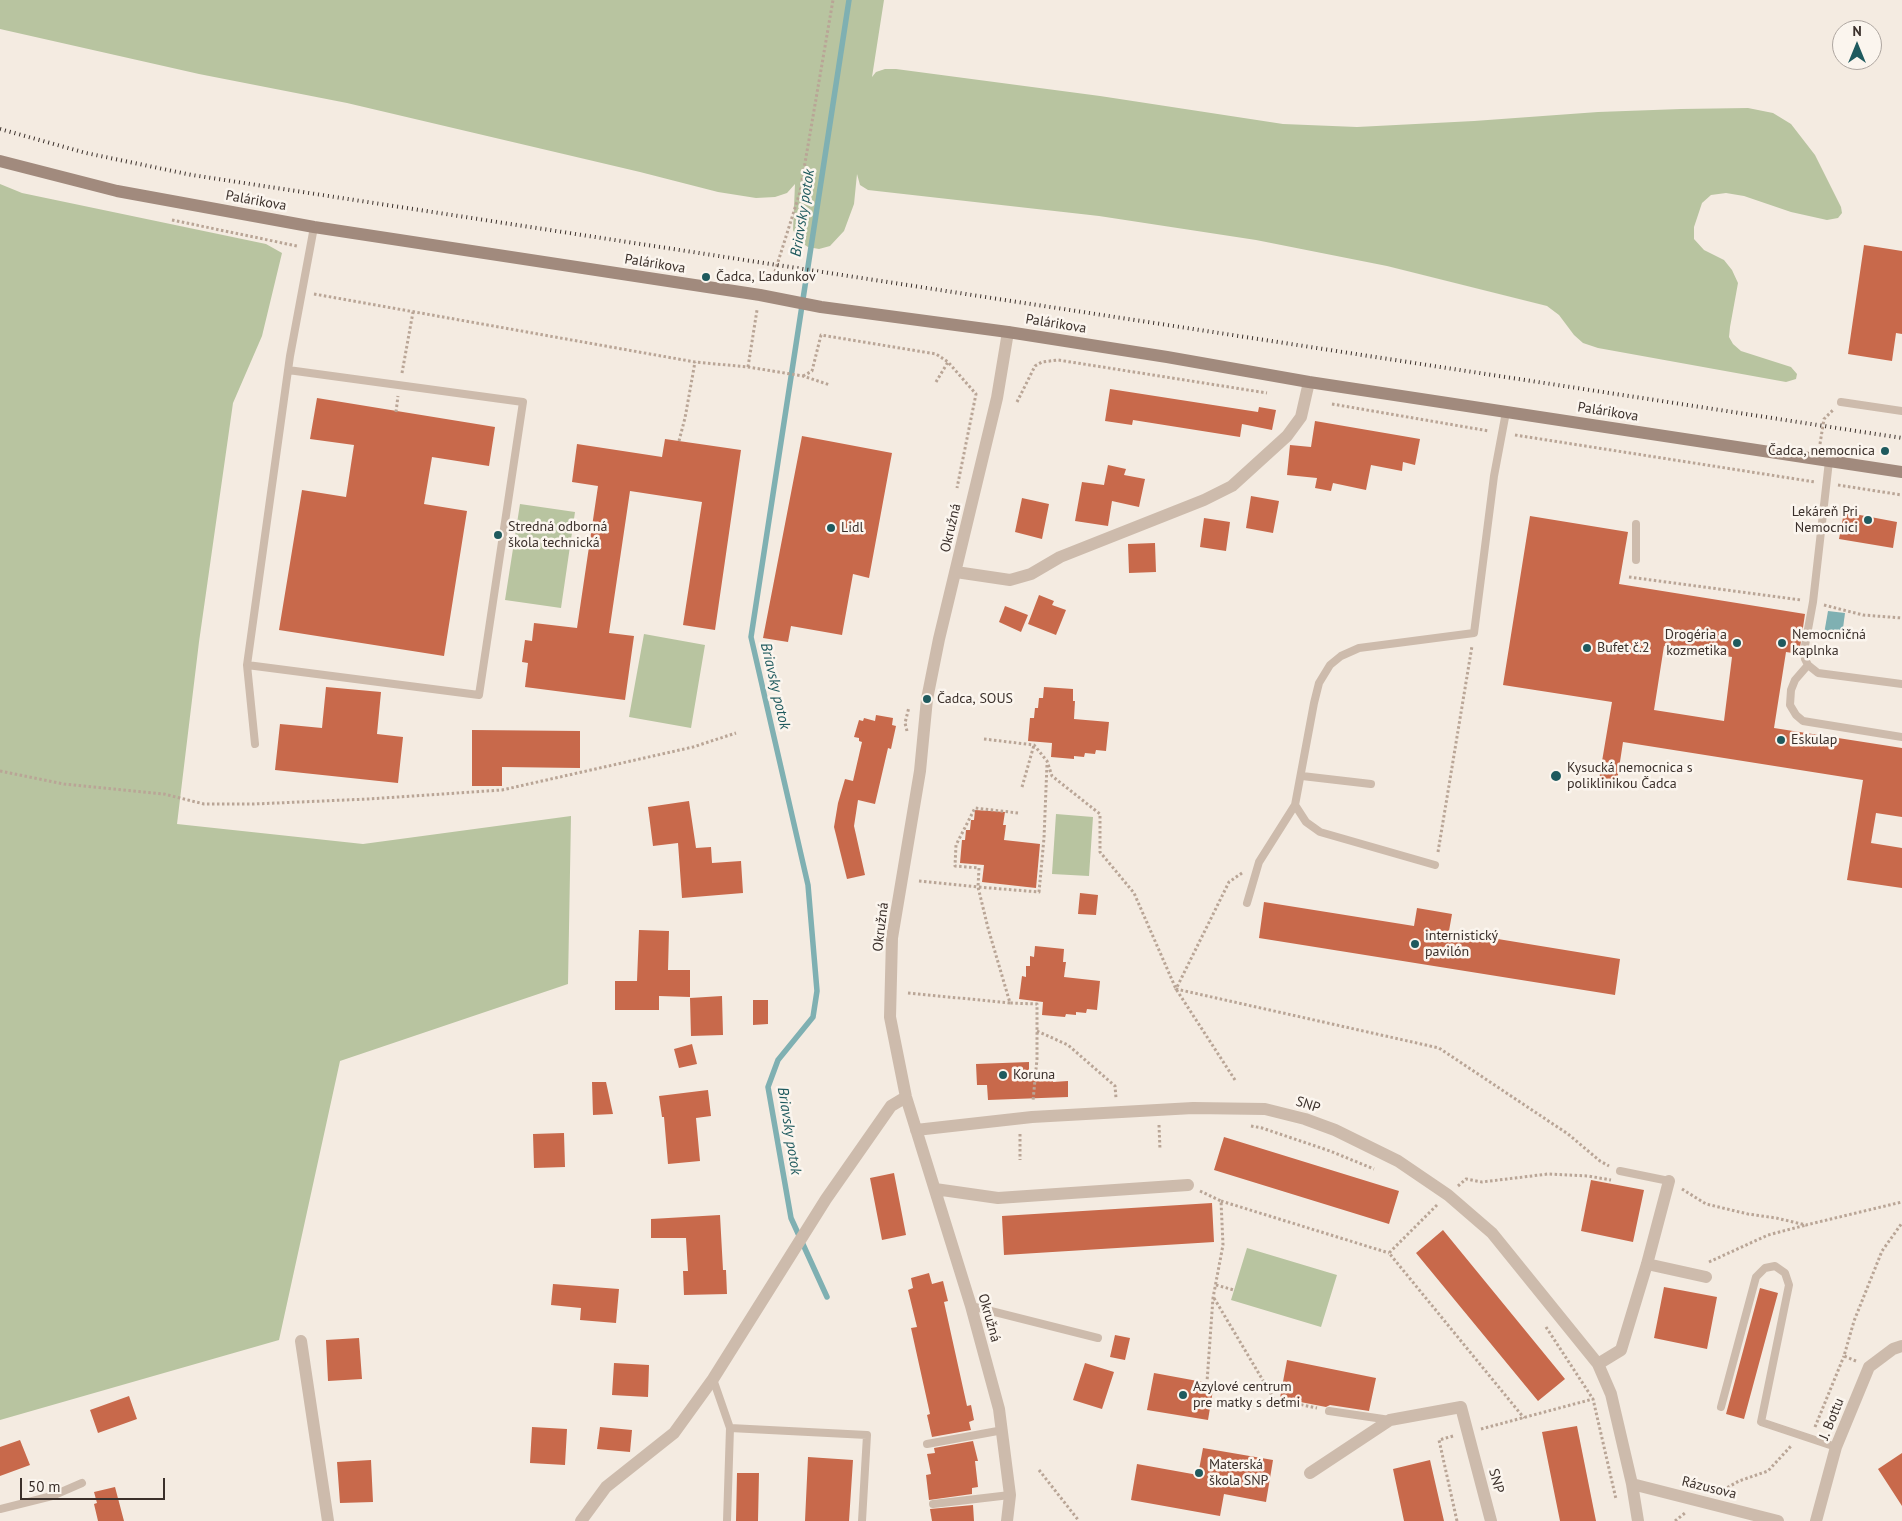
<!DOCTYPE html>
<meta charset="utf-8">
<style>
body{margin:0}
#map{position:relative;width:1902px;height:1521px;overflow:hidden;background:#f4ebe1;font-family:"PT Sans",sans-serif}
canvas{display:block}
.north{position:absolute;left:1832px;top:20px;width:50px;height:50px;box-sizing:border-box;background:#fbf5ee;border:1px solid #aea6a0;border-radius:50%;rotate:0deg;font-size:14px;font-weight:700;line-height:20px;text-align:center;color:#3b302b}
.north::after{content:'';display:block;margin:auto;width:18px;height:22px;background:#1f5a5e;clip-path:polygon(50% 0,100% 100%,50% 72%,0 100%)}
.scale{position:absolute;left:20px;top:1478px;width:145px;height:22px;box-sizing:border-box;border:2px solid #3b302b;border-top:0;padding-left:6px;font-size:15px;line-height:18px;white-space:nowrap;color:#3b302b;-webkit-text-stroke:4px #fbf5ee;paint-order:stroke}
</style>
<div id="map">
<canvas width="1902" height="1521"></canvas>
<div class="north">N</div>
<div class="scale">50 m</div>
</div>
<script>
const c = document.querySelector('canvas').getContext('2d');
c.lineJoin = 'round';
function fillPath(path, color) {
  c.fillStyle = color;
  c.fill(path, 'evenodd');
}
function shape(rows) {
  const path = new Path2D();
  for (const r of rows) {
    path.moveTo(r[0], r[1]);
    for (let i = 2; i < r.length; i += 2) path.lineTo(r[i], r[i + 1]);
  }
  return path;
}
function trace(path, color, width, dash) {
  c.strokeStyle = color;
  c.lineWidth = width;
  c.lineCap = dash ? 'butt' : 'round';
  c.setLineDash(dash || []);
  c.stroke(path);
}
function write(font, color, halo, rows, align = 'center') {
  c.font = font + ' "PT Sans",sans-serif';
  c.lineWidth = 5;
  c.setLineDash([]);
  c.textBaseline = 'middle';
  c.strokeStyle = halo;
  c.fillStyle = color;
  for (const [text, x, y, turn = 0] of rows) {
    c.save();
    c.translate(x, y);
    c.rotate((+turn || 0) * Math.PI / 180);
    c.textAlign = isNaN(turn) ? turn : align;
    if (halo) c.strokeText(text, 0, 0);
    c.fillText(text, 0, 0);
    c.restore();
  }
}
fillPath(shape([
 [0,0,884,0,872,77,876,72,885,69,896,69,1100,96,1283,124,1357,127,1474,121,1598,112,1681,109,1748,108,1773,113,1791,124,1815,155,1841,207,1842,213,1838,218,1827,220,1791,212,1744,196,1726,193,1711,195,1702,203,1694,227,1694,239,1704,250,1724,260,1732,270,1738,283,1730,327,1729,337,1733,344,1741,351,1791,367,1797,374,1796,379,1786,382,1598,348,1583,343,1574,335,1559,315,1547,306,1387,266,1256,240,1099,216,868,190,860,185,857,174,854,204,844,231,830,246,819,249,808,247,799,241,793,230,795,184,787,193,775,197,756,198,718,192,640,172,347,103,199,74,0,29],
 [0,184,22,193,266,244,282,253,262,336,233,403,199,642,177,824,363,844,571,816,568,984,340,1061,279,1340,0,1420],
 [520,504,575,512,561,608,505,600],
 [644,634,705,645,691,728,629,717],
 [1056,814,1093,817,1089,876,1052,874],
 [1247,1248,1337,1275,1321,1327,1231,1300]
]), '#b8c4a0');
fillPath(shape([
 [1828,611,1845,613,1842,636,1824,634]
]), '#7fb0b2');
trace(shape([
 [827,1297,791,1218,768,1087,778,1060,813,1017,817,991,808,885,751,637,849,0]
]), '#7fb0b2', 5.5);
fillPath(shape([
 [1864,245,1902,251,1902,334,1896,333,1892,361,1848,354],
 [1110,389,1258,412,1259,407,1276,410,1272,430,1242,424,1240,437,1133,420,1132,425,1105,421],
 [317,398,495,427,489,466,432,457,424,504,467,511,444,656,279,630,302,490,346,497,354,445,310,439],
 [1315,421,1420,439,1415,465,1403,462,1402,471,1371,465,1366,490,1333,483,1331,491,1315,488,1317,478,1287,475,1290,445,1311,447],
 [802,436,892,453,869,578,853,574,842,635,791,626,788,642,763,638],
 [665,439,741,450,715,630,683,625,702,502,630,491,609,633,634,636,625,700,525,687,528,663,522,662,525,640,532,641,534,623,577,628,598,486,572,482,577,444,662,457],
 [1108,465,1126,469,1124,475,1145,479,1139,507,1112,501,1108,526,1075,521,1082,482,1104,485],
 [1251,496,1279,501,1273,533,1246,528],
 [1022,498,1049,504,1042,539,1015,532],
 [1844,512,1897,522,1893,548,1839,539],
 [1530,516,1628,532,1619,584,1805,614,1799,654,1786,652,1774,728,1902,748,1902,817,1876,813,1871,843,1902,848,1902,888,1847,880,1863,780,1623,742,1616,788,1598,785,1612,702,1503,685],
 [1664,646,1732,657,1724,721,1654,710],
 [1204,518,1230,522,1226,551,1200,547],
 [1155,543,1156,572,1129,573,1128,544],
 [1039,595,1054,601,1052,605,1066,610,1056,635,1028,624],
 [1005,606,1028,615,1021,632,999,622],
 [326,687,381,692,377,734,403,737,398,783,275,770,280,724,322,728],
 [1044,687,1073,689,1073,701,1075,701,1074,719,1109,722,1106,751,1096,750,1095,754,1085,753,1084,757,1074,756,1074,759,1051,757,1052,743,1028,741,1030,718,1034,718,1035,708,1038,708,1039,698,1043,698],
 [876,715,893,718,892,725,896,726,891,749,888,748,875,804,858,800,854,826,865,875,847,879,834,827,838,803,845,779,853,781,862,742,859,741,859,738,854,737,859,720,863,721,864,718,875,721],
 [472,730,580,731,580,768,502,767,502,786,472,786],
 [689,801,696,848,711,847,712,863,741,861,743,893,682,898,678,843,653,846,648,807],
 [975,810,1005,812,1003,825,1006,825,1004,840,1040,844,1036,888,982,882,984,865,960,863,962,840,965,840,966,830,970,830,971,820,974,820],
 [1080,893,1098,895,1096,915,1078,914],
 [1264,902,1414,926,1417,908,1452,914,1449,931,1620,959,1615,995,1259,938],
 [639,930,669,931,668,970,690,970,690,997,659,996,659,1010,615,1010,615,981,637,981],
 [1035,946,1064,949,1063,962,1066,962,1064,977,1100,981,1097,1010,1087,1009,1086,1013,1076,1012,1076,1015,1066,1014,1065,1017,1042,1015,1043,1002,1019,999,1022,976,1026,977,1026,966,1030,966,1030,956,1034,957],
 [722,996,723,1035,691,1036,690,998],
 [753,1000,768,1000,768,1024,753,1025],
 [692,1044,697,1064,679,1068,674,1049],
 [1029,1062,1029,1073,1053,1072,1053,1082,1068,1081,1068,1097,988,1100,987,1085,977,1085,976,1064],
 [592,1082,606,1082,613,1114,593,1115],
 [708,1090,711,1116,696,1118,700,1161,668,1164,664,1117,662,1117,659,1096],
 [564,1133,565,1167,534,1168,533,1134],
 [1224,1137,1399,1191,1389,1224,1214,1170],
 [894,1173,906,1235,882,1240,870,1178],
 [1591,1180,1644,1190,1633,1242,1581,1231],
 [1212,1203,1214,1242,1004,1255,1002,1216],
 [720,1215,723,1270,726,1270,727,1294,684,1295,683,1271,688,1271,686,1238,651,1238,651,1219],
 [1443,1230,1565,1379,1538,1401,1416,1253],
 [929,1273,932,1284,943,1281,948,1301,944,1302,967,1406,971,1405,974,1420,969,1422,971,1430,932,1437,927,1415,930,1414,911,1328,917,1327,908,1290,913,1288,911,1278],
 [553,1284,619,1289,616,1323,580,1320,581,1308,551,1305],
 [1664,1287,1717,1297,1707,1349,1654,1338],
 [1760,1288,1778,1293,1744,1419,1726,1414],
 [1115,1335,1130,1338,1125,1360,1110,1357],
 [359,1338,362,1379,328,1381,326,1340],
 [1287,1360,1376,1378,1369,1411,1330,1405,1326,1407,1280,1398],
 [614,1363,649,1365,648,1397,612,1395],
 [1085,1363,1114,1372,1102,1409,1073,1400],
 [1154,1373,1214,1384,1208,1420,1147,1410],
 [129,1396,137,1419,98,1433,90,1410],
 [1577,1426,1596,1521,1560,1521,1542,1432],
 [532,1427,567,1429,565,1465,530,1463],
 [600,1427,632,1430,630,1452,597,1449],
 [20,1440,30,1465,0,1476,0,1447],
 [973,1441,978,1461,975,1461,978,1487,972,1488,972,1494,929,1500,926,1475,931,1474,927,1454,935,1453,934,1448],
 [1203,1448,1273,1460,1266,1502,1224,1494,1220,1516,1131,1500,1137,1464,1198,1475],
 [1902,1453,1902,1506,1878,1469],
 [808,1457,853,1460,849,1521,805,1521],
 [371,1460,373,1502,340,1503,337,1462],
 [1430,1460,1444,1521,1404,1521,1393,1469],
 [737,1473,759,1473,758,1521,736,1521],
 [115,1487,124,1521,98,1521,94,1504,97,1503,94,1492],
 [973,1505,974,1521,932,1521,930,1509]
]), '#c8694b');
trace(shape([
 [172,220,297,246],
 [772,281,800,192,833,0],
 [314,294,695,362,748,367,803,376,830,385],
 [748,367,757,310],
 [402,373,413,312],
 [803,376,812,371,821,335,936,354,948,362,976,394,957,488],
 [936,382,948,362],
 [1017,402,1035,366,1042,362,1058,360,1267,393],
 [1332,404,1489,431],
 [396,412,398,396],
 [1515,435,1815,482],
 [679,441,685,418,695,362],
 [1820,444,1824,419,1833,410],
 [1838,485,1902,495],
 [1629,577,1801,600],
 [1824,605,1863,615,1902,618],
 [907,731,905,723,909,707],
 [984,739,1034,745,1047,761,1052,776,1100,814,1100,852,1134,893,1176,989,1235,1080],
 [0,771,64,784,164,794,204,804,254,804,368,799,502,790,693,747,736,733],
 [1022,787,1034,745],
 [1018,813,975,808,956,845,955,866,979,868,978,887,1039,892,1044,838,1047,764],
 [1438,852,1472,646],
 [1242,873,1229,882,1176,989,1439,1048,1568,1134,1600,1161,1609,1166],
 [919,881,978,887,988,928,1010,1003,1037,1004,1037,1059,1033,1101],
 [908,993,1010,1003],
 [1037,1031,1068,1045,1115,1086,1116,1098],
 [1159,1125,1160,1150],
 [1251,1126,1262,1128,1330,1151,1374,1169],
 [1020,1134,1020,1160],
 [1458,1186,1466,1179,1482,1182,1548,1174,1588,1176,1611,1180],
 [1682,1189,1706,1204,1748,1214,1776,1218,1806,1225,1902,1202],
 [1200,1191,1221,1201,1223,1245,1213,1298,1207,1382],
 [1221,1201,1389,1253],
 [1437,1205,1389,1253,1524,1418],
 [1709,1262,1768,1235,1806,1225],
 [1216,1285,1234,1290],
 [1214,1298,1274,1399,1317,1408],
 [1546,1327,1593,1399,1616,1499],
 [1856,1361,1844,1356,1854,1321,1882,1251,1902,1223],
 [1815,1427,1844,1356],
 [1481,1429,1593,1399],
 [1453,1436,1439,1440,1457,1521],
 [1039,1470,1079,1521],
 [1723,1490,1739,1481,1768,1471,1791,1446],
 [1675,1521,1685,1513]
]), '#b9a596', 3, [2.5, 2.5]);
trace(shape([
 [288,370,523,402,479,695,247,665,290,356,314,227],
 [1841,402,1902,411],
 [1829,461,1813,602,1804,651,1805,659,1808,665,1795,680,1791,690,1790,705,1796,715,1803,721,1902,737],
 [1636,560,1636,524],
 [247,665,255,744],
 [1808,665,1818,673,1902,684],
 [1302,776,1371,784],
 [1435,865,1320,832,1306,822,1295,805,1314,703,1319,683,1330,665,1341,656,1359,648,1474,633,1494,476,1506,412],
 [1247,903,1259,862,1295,805],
 [1620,1171,1669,1181],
 [971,1306,1098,1338],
 [713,1379,730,1428,867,1435,862,1521],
 [1721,1407,1756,1277,1765,1268,1775,1266,1785,1273,1789,1285,1761,1422,1836,1447],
 [1329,1411,1390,1420],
 [927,1444,1003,1430],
 [933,1504,1010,1495],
 [0,1509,52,1496,82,1483],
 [727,1521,730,1428]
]), '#cdbbac', 8);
trace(shape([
 [956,572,1010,580,1031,574,1060,557,1204,500,1232,486,1287,436,1301,417,1309,382],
 [916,1130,1032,1117,1193,1108,1265,1109,1305,1119,1335,1130,1398,1161,1448,1195,1492,1233,1598,1364,1611,1394,1632,1484,1638,1521],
 [935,1189,998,1198,1188,1185],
 [1647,1264,1706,1277],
 [301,1341,328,1521],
 [1598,1364,1621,1350,1647,1264,1669,1181],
 [1310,1473,1390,1420,1461,1407,1491,1521],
 [1632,1484,1778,1521],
 [581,1521,606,1487,674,1433,713,1379,826,1199,891,1106,906,1097],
 [1007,1521,1010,1495,999,1409,971,1306,906,1097,890,1017,892,938,920,771,927,699,939,639,997,398,1008,332],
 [1816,1521,1836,1447,1869,1367,1893,1349,1902,1346]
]), '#cdbbac', 12);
trace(shape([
 [0,161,117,191,314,227,760,295,821,307,1008,332,1167,357,1309,382,1902,472]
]), '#a18a7d', 12);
trace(shape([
 [0,129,86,153,192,175,1902,438]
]), '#3b302b', 4, [1, 4]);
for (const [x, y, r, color] of [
 [706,277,5,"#1f5a5e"],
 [1885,451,5,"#1f5a5e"],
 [1868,520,5,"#1f5a5e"],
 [831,528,5,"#1f5a5e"],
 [498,535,5,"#1f5a5e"],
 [1737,643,5,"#1f5a5e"],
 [1782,643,5,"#1f5a5e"],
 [1587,648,5,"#1f5a5e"],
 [927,699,5,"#1f5a5e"],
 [1781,740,5,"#1f5a5e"],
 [1556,776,6,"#1f5a5e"],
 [1415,944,5,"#1f5a5e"],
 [1003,1075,5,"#1f5a5e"],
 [1183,1395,5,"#1f5a5e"],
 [1199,1473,5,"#1f5a5e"]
]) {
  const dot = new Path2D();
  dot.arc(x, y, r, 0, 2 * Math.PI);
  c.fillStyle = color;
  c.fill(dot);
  trace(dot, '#fbf5ee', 2);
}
write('14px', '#3b302b', '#fbf5ee', [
 ["Palárikova",256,201,10],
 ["Palárikova",655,264,9],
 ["Palárikova",1056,324,9],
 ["Palárikova",1608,412,9],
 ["Okružná",951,528,-77],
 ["Okružná",881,927,-83],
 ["SNP",1308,1105,18],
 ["Okružná",989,1318,74],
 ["J. Bottu",1832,1419,-68],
 ["SNP",1496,1481,75],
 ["Rázusova",1709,1488,14]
]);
write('14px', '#3b302b', '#fbf5ee', [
 ["Čadca, Ľadunkov",716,277],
 ["Čadca, nemocnica",1875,451,"right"],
 ["Lekáreň Pri",1858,512,"right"],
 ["Nemocnici",1858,528,"right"],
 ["Stredná odborná",508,527],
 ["škola technická",508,543],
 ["Lidl",841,528],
 ["Drogéria a",1727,635,"right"],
 ["kozmetika",1727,651,"right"],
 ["Nemocničná",1792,635],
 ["kaplnka",1792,651],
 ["Bufet č.2",1597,648],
 ["Čadca, SOUS",937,699],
 ["Eskulap",1791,740],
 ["Kysucká nemocnica s",1567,768],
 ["poliklinikou Čadca",1567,784],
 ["internistický",1425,936],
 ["pavilón",1425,952],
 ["Koruna",1013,1075],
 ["Azylové centrum",1193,1387],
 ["pre matky s deťmi",1193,1403],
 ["Materská",1209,1465],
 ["škola SNP",1209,1481]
], 'left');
write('italic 15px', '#1f5a5e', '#fbf5ee', [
 ["Briavsky potok",803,213,-81],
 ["Briavsky potok",775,686,77],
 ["Briavsky potok",789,1131,81]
]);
</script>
